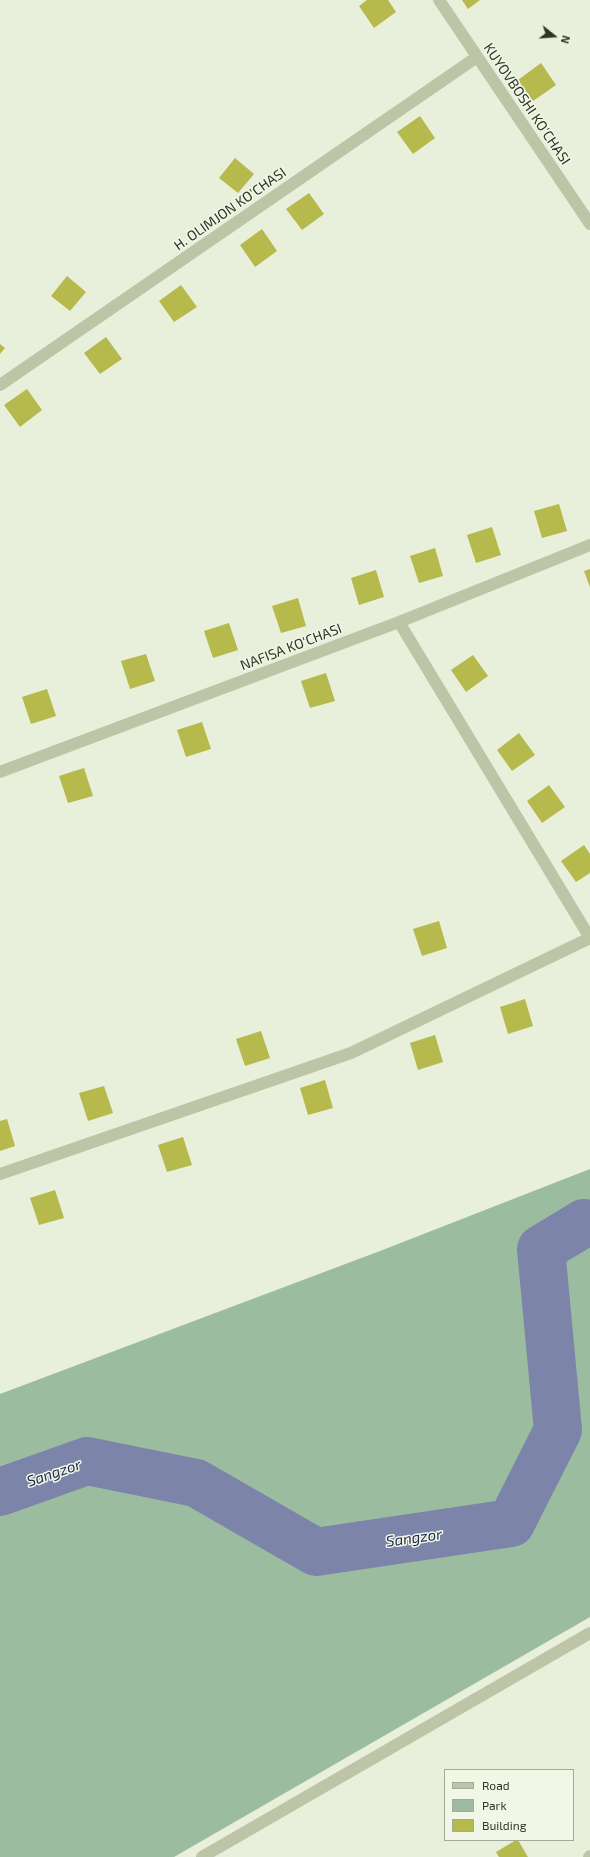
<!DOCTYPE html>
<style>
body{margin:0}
#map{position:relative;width:590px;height:1857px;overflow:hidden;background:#e8efda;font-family:"Exo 2",sans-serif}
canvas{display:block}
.legend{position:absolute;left:444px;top:1769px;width:130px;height:72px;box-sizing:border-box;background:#f1f7e6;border:1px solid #a4a99a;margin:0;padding:5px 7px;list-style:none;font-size:12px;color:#313327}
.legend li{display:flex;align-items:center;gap:8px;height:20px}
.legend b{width:20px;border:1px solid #a4a99a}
.north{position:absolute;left:534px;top:16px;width:40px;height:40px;-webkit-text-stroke:3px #f1f7e6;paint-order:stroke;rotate:107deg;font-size:11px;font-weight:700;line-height:16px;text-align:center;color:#313327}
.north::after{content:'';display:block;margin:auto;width:14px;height:18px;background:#313327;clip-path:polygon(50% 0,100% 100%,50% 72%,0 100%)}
</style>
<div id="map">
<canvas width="590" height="1857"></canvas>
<ul class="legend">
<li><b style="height:5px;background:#bec5a7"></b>Road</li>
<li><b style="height:11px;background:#9cbca0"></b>Park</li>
<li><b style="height:11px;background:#b6ba4d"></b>Building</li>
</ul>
<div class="north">N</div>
</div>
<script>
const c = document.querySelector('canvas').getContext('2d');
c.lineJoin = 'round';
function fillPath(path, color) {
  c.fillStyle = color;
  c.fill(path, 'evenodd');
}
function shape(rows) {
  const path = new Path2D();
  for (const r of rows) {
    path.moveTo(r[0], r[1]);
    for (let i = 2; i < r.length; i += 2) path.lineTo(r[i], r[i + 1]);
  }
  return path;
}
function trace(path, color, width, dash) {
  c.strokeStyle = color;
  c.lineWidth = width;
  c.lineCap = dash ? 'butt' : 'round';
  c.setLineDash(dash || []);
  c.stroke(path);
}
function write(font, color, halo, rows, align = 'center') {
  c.font = font + ' "Exo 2",sans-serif';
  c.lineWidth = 3;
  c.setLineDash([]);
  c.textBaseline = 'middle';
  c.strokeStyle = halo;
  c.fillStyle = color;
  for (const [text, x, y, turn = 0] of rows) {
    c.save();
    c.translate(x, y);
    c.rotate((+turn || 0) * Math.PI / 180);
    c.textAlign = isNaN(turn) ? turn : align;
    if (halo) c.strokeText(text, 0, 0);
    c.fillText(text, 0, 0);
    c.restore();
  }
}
fillPath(shape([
 [590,1169,590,1617,174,1857,0,1857,0,1394,380,1251]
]), '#9cbca0');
trace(shape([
 [0,1492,87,1461,196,1483,316,1552,511,1523,558,1430,541,1249,584,1223,590,1224]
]), '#7c84a9', 48);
fillPath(shape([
 [367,0,388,0,396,12,374,28,359,6],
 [462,0,480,0,468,9],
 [541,63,556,85,533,101,518,80],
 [420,116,435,138,413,154,397,132],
 [235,158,254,174,238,193,219,178],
 [309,193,324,214,302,230,286,209],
 [262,229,277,251,255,267,240,245],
 [67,276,86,292,70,311,51,296],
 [181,285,197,307,174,322,159,301],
 [106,337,122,359,100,374,84,353],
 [0,344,5,348,0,354],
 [27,389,42,410,20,427,4,405],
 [559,504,567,531,542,538,534,511],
 [492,527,501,555,476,563,467,535],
 [435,548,443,576,419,583,410,556],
 [590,569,590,587,584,571],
 [376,570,384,597,359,605,351,578],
 [298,598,306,626,281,633,272,606],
 [229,623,238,650,213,658,204,631],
 [146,654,155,681,130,689,121,661],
 [473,655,488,676,466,692,451,670],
 [326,673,335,701,310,708,301,681],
 [47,689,56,716,31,724,22,697],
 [202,722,211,749,186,757,177,730],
 [519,733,535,755,512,771,497,750],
 [84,768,93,796,68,803,59,776],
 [549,785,565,807,542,823,527,801],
 [584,845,590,854,590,873,576,882,561,861],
 [439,921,447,948,422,956,413,929],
 [525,999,533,1026,508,1034,500,1007],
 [261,1031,270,1058,245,1066,236,1039],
 [435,1035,443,1062,418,1070,410,1043],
 [325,1080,333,1108,308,1115,300,1088],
 [104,1086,113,1113,88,1121,79,1093],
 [7,1119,15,1146,0,1151,0,1121],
 [183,1137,192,1165,167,1172,158,1145],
 [55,1190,64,1218,39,1225,30,1198],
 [516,1840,518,1840,528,1857,499,1857,496,1852]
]), '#b6ba4d');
trace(shape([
 [439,0,590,224],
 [0,385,477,57],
 [399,622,590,938],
 [0,772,399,622,590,545],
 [0,1174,351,1053,590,938],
 [202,1857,590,1633],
 [589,1857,590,1856]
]), '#bec5a7', 12);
write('14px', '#313327', '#f1f7e6', [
 ["KUYOVBOSHI KO'CHASI",527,104,56],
 ["H. OLIMJON KO'CHASI",230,209,-35],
 ["NAFISA KO'CHASI",291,647,-21]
]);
write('italic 15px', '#212850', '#f1f7e6', [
 ["Sangzor",54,1473,-19],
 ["Sangzor",414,1538,-8]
]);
</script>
